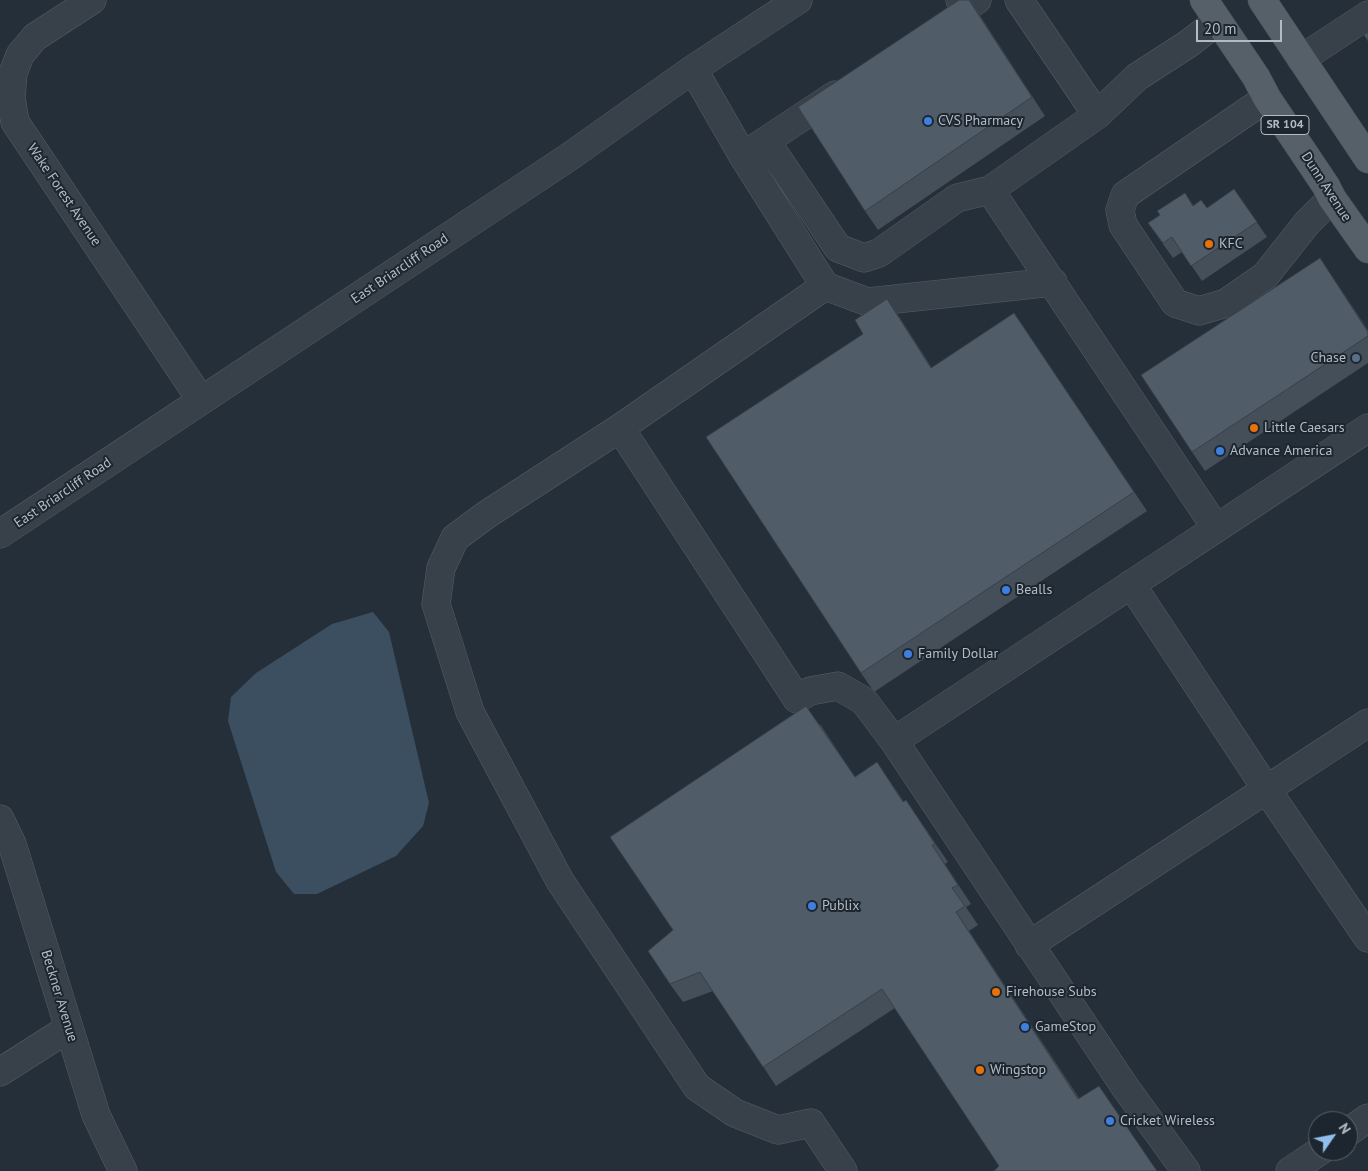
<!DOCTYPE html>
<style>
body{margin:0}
#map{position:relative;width:1368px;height:1171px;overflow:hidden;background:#252f39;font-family:"PT Sans",sans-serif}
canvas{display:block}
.north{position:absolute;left:1308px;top:1111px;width:50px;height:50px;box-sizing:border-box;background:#1d262e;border:1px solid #59626a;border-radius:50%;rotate:57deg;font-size:14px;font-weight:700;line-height:20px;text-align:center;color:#b3bcc5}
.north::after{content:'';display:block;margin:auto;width:18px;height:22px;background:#91beed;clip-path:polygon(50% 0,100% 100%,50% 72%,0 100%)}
.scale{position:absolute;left:1196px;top:20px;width:86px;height:22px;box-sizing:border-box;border:2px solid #b3bcc5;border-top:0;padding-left:6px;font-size:15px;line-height:18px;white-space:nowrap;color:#b3bcc5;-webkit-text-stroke:4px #1d262e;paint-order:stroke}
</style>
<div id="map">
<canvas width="1368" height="1171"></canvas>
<div class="north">N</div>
<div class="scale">20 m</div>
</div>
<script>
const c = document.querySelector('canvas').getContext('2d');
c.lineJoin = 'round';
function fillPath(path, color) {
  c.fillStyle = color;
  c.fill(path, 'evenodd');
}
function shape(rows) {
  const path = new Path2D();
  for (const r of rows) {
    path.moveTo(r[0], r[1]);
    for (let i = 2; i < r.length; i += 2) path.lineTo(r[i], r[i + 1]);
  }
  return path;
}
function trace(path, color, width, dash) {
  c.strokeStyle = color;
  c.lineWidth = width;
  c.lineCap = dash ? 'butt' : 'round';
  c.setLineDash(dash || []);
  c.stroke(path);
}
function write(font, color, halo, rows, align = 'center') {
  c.font = font + ' "PT Sans",sans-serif';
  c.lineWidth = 4;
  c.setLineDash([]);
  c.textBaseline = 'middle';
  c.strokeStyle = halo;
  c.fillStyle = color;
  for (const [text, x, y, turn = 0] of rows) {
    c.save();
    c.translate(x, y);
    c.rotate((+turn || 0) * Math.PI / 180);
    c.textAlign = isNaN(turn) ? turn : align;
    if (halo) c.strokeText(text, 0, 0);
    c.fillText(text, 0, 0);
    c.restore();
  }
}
fillPath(shape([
 [373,612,389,632,429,803,423,826,396,856,317,894,294,894,276,872,228,721,231,697,256,673,332,624]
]), '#3c4f60');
const minor = shape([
 [92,0,35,37,20,55,13,73,11,98,15,122,201,400],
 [960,0,965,8,977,0],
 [1019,0,1097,115,990,190,1216,528],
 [1301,59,1368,15],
 [693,69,743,156],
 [835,95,743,156,825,286,868,302,1053,282],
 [1267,98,1125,195,1120,210,1123,225,1175,303,1199,311,1226,303,1265,276,1307,223,1332,198],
 [1097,115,1137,77,1188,44,1218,21],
 [766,141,838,248,864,258,879,253,957,198,990,190],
 [825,286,620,428,486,515,455,538,441,568,436,604,470,712,560,881,697,1087,735,1113,778,1130,811,1123,843,1171],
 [620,428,797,699,810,691,838,686,864,701,894,741,1125,1087,1186,1171],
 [0,534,569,157,693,69,798,0],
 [1131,584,1267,790,1368,938],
 [894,741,1368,428],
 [0,819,12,844,96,1115,123,1171],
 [1029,945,1368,723],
 [0,1072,69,1028],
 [1348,1132,1368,1118],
 [1290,1171,1320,1151]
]);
const major = shape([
 [1204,0,1256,77,1267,98,1326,186,1332,198,1368,249],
 [1262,0,1368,159]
]);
trace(minor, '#565f67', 29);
trace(major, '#414a52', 29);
trace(minor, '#384149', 28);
trace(major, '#566069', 28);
fillPath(shape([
 [970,0,1045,116,878,230,865,211],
 [1234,189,1267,237,1202,281,1182,252,1173,258,1148,223,1160,215,1185,193,1193,205,1207,208],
 [1320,258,1368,330,1368,363,1205,471,1192,452],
 [887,299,900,318,932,368,1027,332,1147,511,874,692,861,673,863,334],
 [820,724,855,777,877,762,904,802,919,819,948,862,945,864,971,904,966,907,978,925,969,931,1079,1098,999,1166,895,1008,776,1086,713,991,683,1002,670,984]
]), '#454f59');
fillPath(shape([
 [969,0,979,14,1045,116,1032,97],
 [1320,258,1368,330,1368,332],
 [887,299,900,318,944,387,931,368],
 [1014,313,1027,332,1147,511,1134,492],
 [906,800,919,819,948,862,935,844],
 [932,845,945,864,971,904,958,885],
 [956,912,969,931,1091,1118,1078,1099]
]), '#384048');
const building = shape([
 [959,0,969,0,1032,97,865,211,798,107,959,0],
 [1368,32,1368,41,1364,35,1368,32],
 [1234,189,1257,222,1191,266,1172,237,1163,243,1148,223,1160,215,1157,211,1185,193,1193,206,1201,200,1207,208,1234,189],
 [1320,258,1368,332,1368,336,1192,452,1141,375,1320,258],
 [887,299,931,368,1014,313,1134,492,861,673,706,437,863,334,855,320,887,299],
 [806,706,855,777,877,762,903,802,906,800,935,844,932,845,958,885,952,888,965,906,956,912,1078,1099,1099,1086,1157,1171,994,1171,999,1166,882,989,763,1067,700,972,670,984,648,951,673,930,610,837,806,706]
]);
fillPath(building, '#505c67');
trace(building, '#384048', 1);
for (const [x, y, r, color] of [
 [928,121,5,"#3f7fe0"],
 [1209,244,5,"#e8710a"],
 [1356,358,5,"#5c6f8a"],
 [1254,428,5,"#e8710a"],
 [1220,451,5,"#3f7fe0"],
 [1006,590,5,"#3f7fe0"],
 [908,654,5,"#3f7fe0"],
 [812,906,5,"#3f7fe0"],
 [996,992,5,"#e8710a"],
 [1025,1027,5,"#3f7fe0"],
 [980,1070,5,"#e8710a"],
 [1110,1121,5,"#3f7fe0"]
]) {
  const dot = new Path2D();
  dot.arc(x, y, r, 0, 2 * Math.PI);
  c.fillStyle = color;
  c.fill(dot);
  trace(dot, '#1d262e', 2);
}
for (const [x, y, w] of [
 [1285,125,48]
]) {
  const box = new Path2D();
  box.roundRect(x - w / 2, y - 9.5, w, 19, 4);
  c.fillStyle = '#1d262e';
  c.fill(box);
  trace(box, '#b3bcc5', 1);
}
write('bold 12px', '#b3bcc5', null, [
 ["SR 104",1285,125]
]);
write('14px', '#b3bcc5', '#1d262e', [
 ["CVS Pharmacy",938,121],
 ["KFC",1219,244],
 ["Chase",1346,358,"right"],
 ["Little Caesars",1264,428],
 ["Advance America",1230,451],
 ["Bealls",1016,590],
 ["Family Dollar",918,654],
 ["Publix",822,906],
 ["Firehouse Subs",1006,992],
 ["GameStop",1035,1027],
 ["Wingstop",990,1070],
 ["Cricket Wireless",1120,1121]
], 'left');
write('14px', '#b3bcc5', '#1d262e', [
 ["Dunn Avenue",1326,187,57],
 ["Wake Forest Avenue",64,195,56],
 ["East Briarcliff Road",400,269,-34],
 ["East Briarcliff Road",63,493,-34],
 ["Beckner Avenue",59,996,73]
]);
</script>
